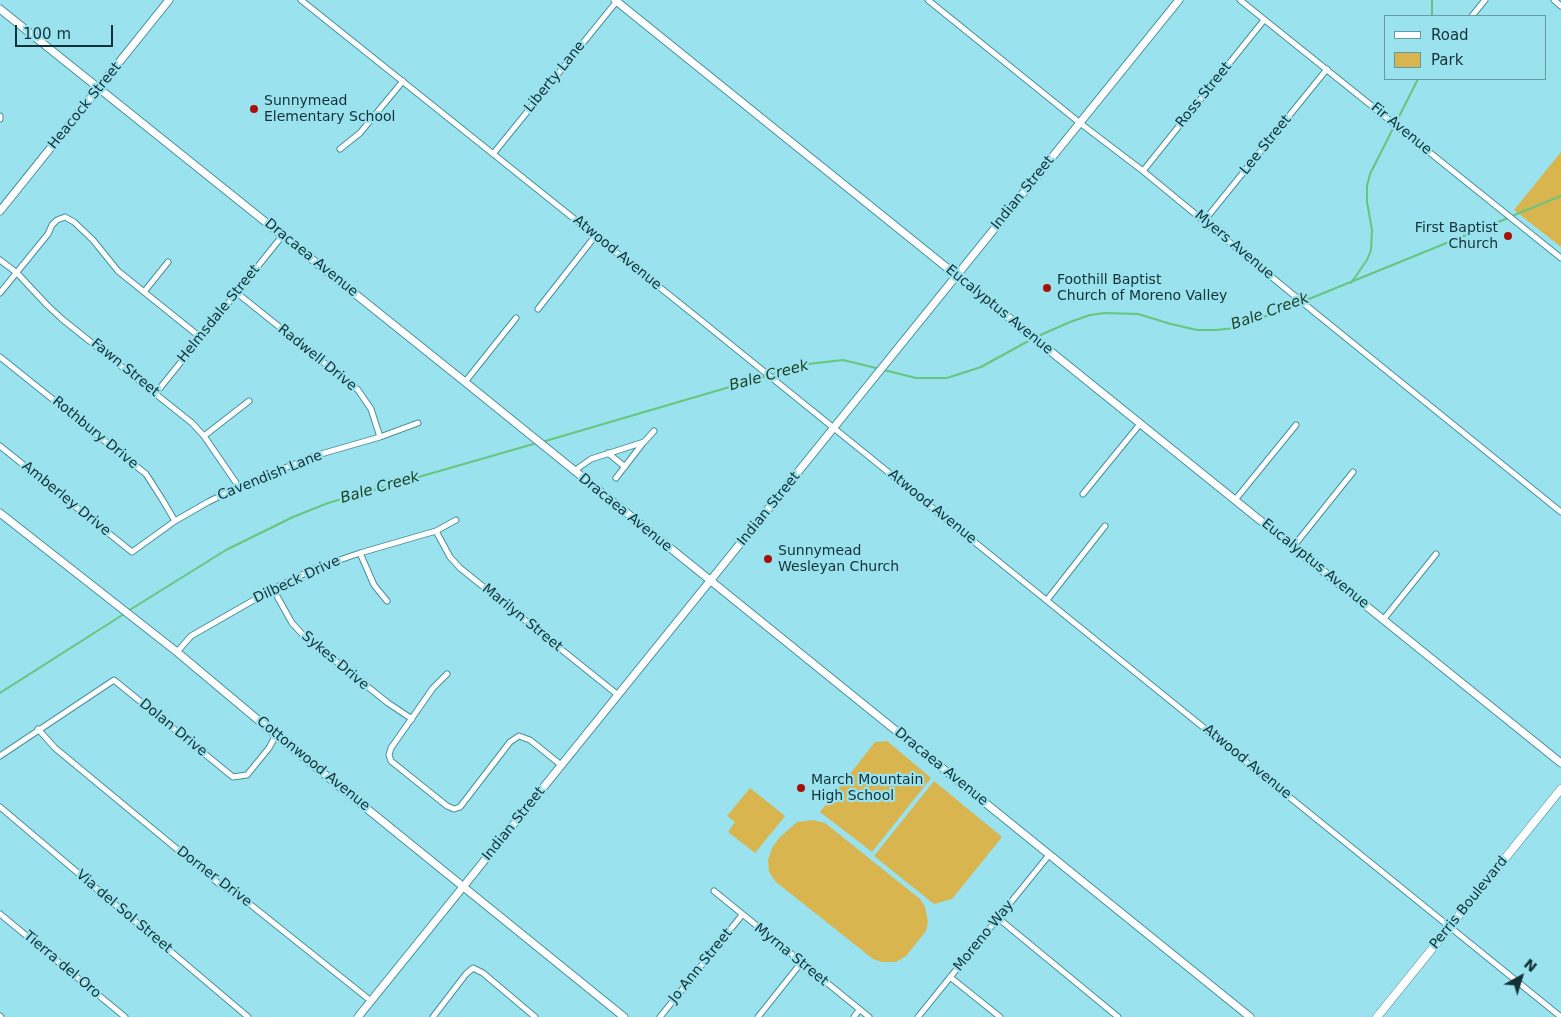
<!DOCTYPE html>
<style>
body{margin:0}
#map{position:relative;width:1561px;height:1017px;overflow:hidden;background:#99e2ee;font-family:"DejaVu Sans",sans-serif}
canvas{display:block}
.legend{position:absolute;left:1384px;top:15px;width:162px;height:65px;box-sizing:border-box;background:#99e2ee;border:1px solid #639ba4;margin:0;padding:6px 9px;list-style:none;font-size:15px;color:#123136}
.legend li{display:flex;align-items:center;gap:10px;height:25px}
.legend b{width:25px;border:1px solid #639ba4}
.north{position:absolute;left:1496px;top:952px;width:50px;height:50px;-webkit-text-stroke:4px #99e2ee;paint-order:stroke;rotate:39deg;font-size:14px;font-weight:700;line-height:20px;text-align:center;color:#123136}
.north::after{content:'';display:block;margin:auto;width:18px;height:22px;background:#123136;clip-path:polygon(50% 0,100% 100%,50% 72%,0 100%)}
.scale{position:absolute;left:15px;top:25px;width:98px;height:22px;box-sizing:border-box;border:2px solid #123136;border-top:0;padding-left:6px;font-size:15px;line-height:18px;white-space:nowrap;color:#123136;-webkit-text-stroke:4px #99e2ee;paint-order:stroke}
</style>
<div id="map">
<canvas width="1561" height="1017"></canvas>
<ul class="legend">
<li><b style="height:6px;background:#fff"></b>Road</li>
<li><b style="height:14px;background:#d9b550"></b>Park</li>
</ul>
<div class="north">N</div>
<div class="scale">100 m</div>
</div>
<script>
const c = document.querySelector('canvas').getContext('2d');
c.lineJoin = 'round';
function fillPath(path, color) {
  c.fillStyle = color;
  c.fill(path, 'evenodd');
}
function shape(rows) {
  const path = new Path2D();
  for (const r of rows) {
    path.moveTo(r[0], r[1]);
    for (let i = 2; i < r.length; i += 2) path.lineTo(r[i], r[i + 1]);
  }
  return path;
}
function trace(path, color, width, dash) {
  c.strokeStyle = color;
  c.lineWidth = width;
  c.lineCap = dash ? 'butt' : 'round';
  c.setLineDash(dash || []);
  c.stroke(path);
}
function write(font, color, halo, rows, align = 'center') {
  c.font = font + ' "DejaVu Sans",sans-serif';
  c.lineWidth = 4.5;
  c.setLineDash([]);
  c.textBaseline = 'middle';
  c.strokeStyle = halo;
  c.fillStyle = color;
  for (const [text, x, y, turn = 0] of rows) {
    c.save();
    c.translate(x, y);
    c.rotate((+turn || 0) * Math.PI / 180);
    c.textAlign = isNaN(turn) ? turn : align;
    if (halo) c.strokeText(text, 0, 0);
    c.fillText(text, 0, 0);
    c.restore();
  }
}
fillPath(shape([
 [1561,152,1561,247,1514,210],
 [887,741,931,778,872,852,820,812,875,742],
 [934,781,1002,837,952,899,934,904,874,856],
 [750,788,785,816,755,853,728,832,735,822,727,816],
 [813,820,825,823,920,899,925,907,928,922,926,931,906,956,896,962,882,962,873,959,776,882,769,872,768,860,772,848,780,837,797,822]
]), '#d9b550');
trace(shape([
 [1432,16,1432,0],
 [1512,216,1561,196],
 [1351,283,1367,260,1371,250,1372,230,1367,202,1367,186,1370,174,1418,79],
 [1304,301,1508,218],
 [1036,337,1070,322,1090,315,1105,313,1138,314,1171,324,1197,330,1216,330,1235,328,1300,303],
 [884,370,916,378,947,378,981,367,1032,339],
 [542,442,808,364,843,360,880,369],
 [128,611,226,550,293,517,328,503,537,443],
 [0,693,124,614]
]), '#67c67d', 2);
const street = shape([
 [301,0,693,314,1561,1017],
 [928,0,1080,123,1143,171,1313,311,1561,512],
 [1240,0,1561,258],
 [1554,0,1561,6],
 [1472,16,1485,0],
 [0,116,0,119],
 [340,149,360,133,403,81],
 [493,154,617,1],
 [1143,171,1264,20],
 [1204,221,1327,69],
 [0,260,17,273,47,305,62,319,192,423,204,436,239,487],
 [144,292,168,262],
 [0,293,48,234,52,225,57,220,65,217,74,222,93,240,118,271,200,337],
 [237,293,358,390,371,409,380,437],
 [538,309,596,235],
 [0,357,146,474,162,499,175,521],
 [465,382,516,318],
 [156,393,283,235],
 [204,436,249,401],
 [0,446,132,552,175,521,208,502,239,487,314,456,380,437,418,423],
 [608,453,625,467],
 [574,471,591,459,644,442,654,431],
 [616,478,643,443],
 [1083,494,1140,424],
 [1235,500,1296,425],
 [436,531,450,557,460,568,618,695],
 [1293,547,1353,472],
 [360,553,374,585,387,601],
 [273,589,292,623,303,635,388,703,412,719],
 [1047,600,1105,526],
 [1383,620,1436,554],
 [177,652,191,636,273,589,316,568,360,553,436,531,456,520],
 [447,674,433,688,391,748,389,755,391,761,447,806,454,809,460,807,510,742,519,736,530,740,561,765],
 [38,729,55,748,218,883,241,897,371,1001],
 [0,756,114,680,233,777,247,775,269,748,276,735],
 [0,807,248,1017],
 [714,891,869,1017],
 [0,914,125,1017],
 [998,918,1118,1017],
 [950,977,1000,1017],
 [0,1016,1,1017],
 [433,1017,466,974,473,968,483,973,535,1017],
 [660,1017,742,915],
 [758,1017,801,963],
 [854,1017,859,1010],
 [918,1017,1049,855]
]);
const secondary = shape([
 [615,0,1561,763],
 [0,9,465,382,1250,1017],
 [0,211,169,0],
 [0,513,177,652,276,735,624,1017],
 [358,1017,1179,0]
]);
const primary = shape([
 [1377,1017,1561,789]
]);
trace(street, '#48909c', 7);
trace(secondary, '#48909c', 9);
trace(primary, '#48909c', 9);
trace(street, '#fff', 5);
trace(secondary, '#fff', 7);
trace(primary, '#fff', 8);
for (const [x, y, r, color] of [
 [254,109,5,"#a61108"],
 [1508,236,5,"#a61108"],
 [1047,288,5,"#a61108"],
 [768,559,5,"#a61108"],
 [801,788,5,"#a61108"]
]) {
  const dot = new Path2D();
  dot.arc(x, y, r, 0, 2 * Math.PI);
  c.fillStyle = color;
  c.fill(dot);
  trace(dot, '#99e2ee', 2);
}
write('14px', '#123136', '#99e2ee', [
 ["Liberty Lane",555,77,-51],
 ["Ross Street",1204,95,-51],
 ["Heacock Street",85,106,-51],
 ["Fir Avenue",1401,129,39],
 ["Lee Street",1266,145,-51],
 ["Indian Street",1023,193,-51],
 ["Myers Avenue",1234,245,40],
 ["Atwood Avenue",617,253,39],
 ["Dracaea Avenue",311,258,39],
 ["Eucalyptus Avenue",999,310,39],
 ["Helmsdale Street",219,314,-51],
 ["Radwell Drive",317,358,39],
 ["Fawn Street",125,368,39],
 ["Rothbury Drive",95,433,39],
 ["Cavendish Lane",270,476,-22],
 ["Amberley Drive",66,499,39],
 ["Atwood Avenue",932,507,39],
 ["Indian Street",769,509,-51],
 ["Dracaea Avenue",625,513,39],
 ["Eucalyptus Avenue",1315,564,39],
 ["Dilbeck Drive",297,580,-25],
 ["Marilyn Street",522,618,39],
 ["Sykes Drive",335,661,40],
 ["Dolan Drive",173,728,39],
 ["Atwood Avenue",1247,762,39],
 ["Cottonwood Avenue",313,764,39],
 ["Dracaea Avenue",941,767,39],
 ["Indian Street",514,824,-51],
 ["Dorner Drive",214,877,37],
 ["Perris Boulevard",1469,903,-51],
 ["Via del Sol Street",124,912,40],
 ["Moreno Way",984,936,-51],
 ["Myrna Street",791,955,39],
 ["Tierra del Oro",62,965,40],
 ["Jo Ann Street",701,966,-51]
]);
write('14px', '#123136', '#99e2ee', [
 ["Sunnymead",264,101],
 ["Elementary School",264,117],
 ["First Baptist",1498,228,"right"],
 ["Church",1498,244,"right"],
 ["Foothill Baptist",1057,280],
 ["Church of Moreno Valley",1057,296],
 ["Sunnymead",778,551],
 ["Wesleyan Church",778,567],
 ["March Mountain",811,780],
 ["High School",811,796]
], 'left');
write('italic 15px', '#1c4326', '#99e2ee', [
 ["Bale Creek",1270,312,-20],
 ["Bale Creek",769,376,-15],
 ["Bale Creek",380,488,-16]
]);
</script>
